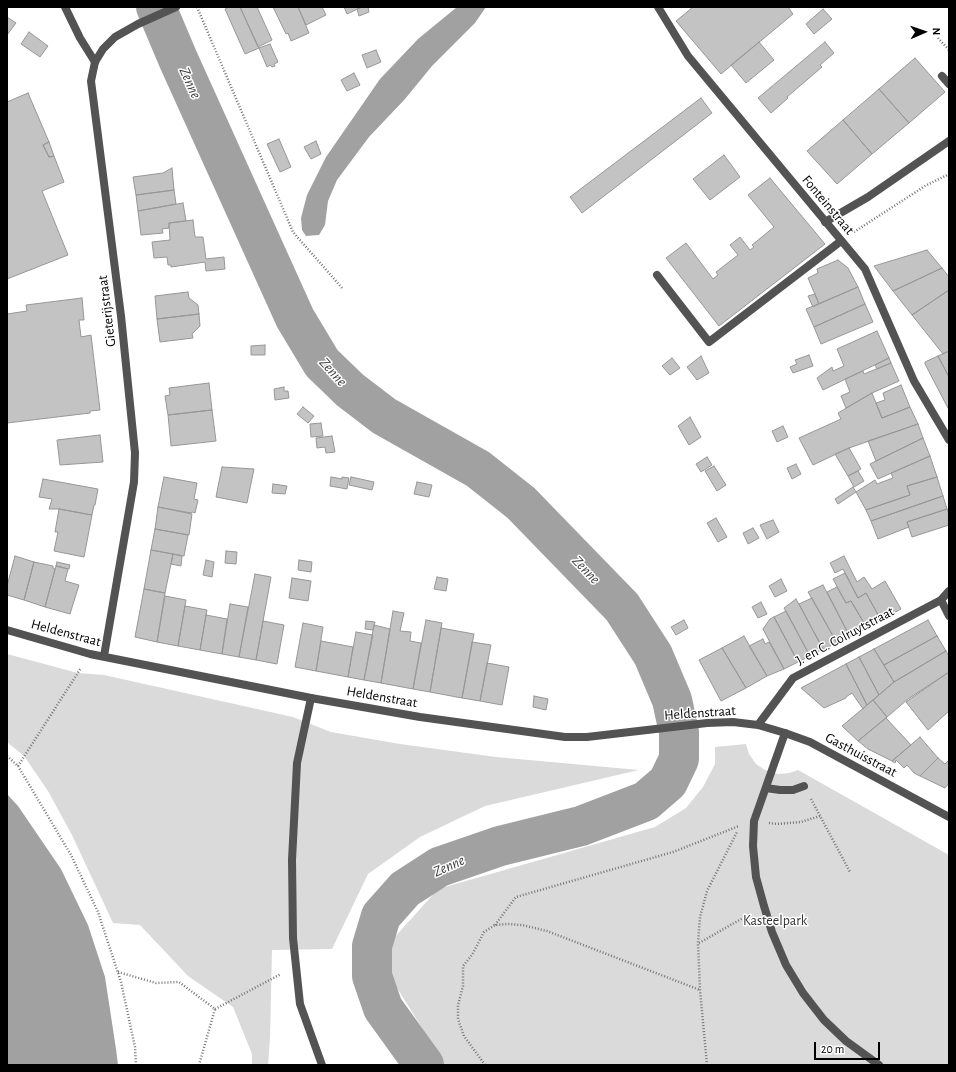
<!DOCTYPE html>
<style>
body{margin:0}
#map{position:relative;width:956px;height:1072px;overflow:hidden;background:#fff;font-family:"Alegreya Sans",sans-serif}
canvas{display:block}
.frame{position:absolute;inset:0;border:8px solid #000;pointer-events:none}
.north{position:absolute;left:904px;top:12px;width:40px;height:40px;-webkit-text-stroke:3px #fff;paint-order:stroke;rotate:88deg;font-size:11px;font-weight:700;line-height:16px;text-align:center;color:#000}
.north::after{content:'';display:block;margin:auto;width:14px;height:18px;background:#000;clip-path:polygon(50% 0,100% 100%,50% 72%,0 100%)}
.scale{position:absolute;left:814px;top:1042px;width:66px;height:18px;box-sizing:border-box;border:2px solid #000;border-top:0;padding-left:5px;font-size:12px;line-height:14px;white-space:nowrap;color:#000;-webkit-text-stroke:3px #fff;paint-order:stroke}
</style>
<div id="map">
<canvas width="956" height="1072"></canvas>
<div class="frame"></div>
<div class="north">N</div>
<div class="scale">20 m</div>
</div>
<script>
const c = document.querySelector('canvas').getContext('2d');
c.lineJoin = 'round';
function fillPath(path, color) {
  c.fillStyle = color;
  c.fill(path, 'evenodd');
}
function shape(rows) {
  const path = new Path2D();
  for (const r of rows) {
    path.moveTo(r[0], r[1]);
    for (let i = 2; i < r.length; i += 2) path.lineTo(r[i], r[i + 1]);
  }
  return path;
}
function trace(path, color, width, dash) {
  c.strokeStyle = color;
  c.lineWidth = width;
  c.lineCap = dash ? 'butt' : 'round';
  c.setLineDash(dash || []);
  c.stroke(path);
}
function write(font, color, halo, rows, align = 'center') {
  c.font = font + ' "Alegreya Sans",sans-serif';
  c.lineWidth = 3;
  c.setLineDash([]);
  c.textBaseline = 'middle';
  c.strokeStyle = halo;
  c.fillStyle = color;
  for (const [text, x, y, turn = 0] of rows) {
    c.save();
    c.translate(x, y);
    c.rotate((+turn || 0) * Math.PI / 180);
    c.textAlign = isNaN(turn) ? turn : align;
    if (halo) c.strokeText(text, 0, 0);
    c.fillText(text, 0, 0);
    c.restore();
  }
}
fillPath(shape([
 [7,654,78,673,104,675,293,717,331,732,400,744,496,757,639,770,485,806,420,837,368,874,332,949,272,950,270,1038,268,1065,252,1065,252,1054,233,1007,188,976,140,925,113,923,72,835,48,791,24,756,7,742],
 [746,744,749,754,756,764,765,770,778,774,789,773,798,770,949,855,949,1065,445,1065,389,975,393,939,438,889,655,827,686,808,703,787,715,764,715,747]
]), '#dadada');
fillPath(shape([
 [457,7,486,7,475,23,432,66,405,99,369,137,337,180,328,201,325,225,319,235,306,236,302,230,301,218,307,195,326,157,380,79,418,39],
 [7,794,18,806,61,869,88,925,105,977,116,1049,118,1065,7,1065]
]), '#a1a1a1');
trace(shape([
 [156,7,178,59,295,318,322,363,350,390,384,416,478,469,521,503,622,607,653,655,672,700,679,732,679,759,668,782,646,801,581,826,500,846,439,867,405,889,381,916,372,946,372,976,383,1008,424,1065]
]), '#a1a1a1', 40);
const building = shape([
 [229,7,240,7,259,48,245,54,225,9,229,7],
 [240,7,257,7,272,40,258,47,240,7],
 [273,7,298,7,309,33,291,41,288,33,286,34,273,7],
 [298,7,322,7,326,15,306,25,298,7],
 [344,7,362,7,347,14,344,7],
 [362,7,368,7,369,12,359,16,357,9,362,7],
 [693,7,788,7,793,14,721,74,676,21,693,7],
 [823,9,832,19,814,34,806,24,823,9],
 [7,17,16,23,7,35,7,17],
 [29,32,48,46,40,57,21,44,29,32],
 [759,42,774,60,746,83,731,65,759,42],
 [825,42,834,53,820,65,822,67,787,97,788,98,771,113,758,98,825,42],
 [270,44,278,62,274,64,275,66,272,67,270,65,267,67,259,48,270,44],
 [376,50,381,62,367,68,362,55,376,50],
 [915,58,945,92,909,123,879,89,915,58],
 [354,73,360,85,347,91,341,80,354,73],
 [879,89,909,123,872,154,843,120,879,89],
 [28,93,49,142,43,145,49,157,54,156,64,182,42,191,68,255,7,279,7,102,28,93],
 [701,98,712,113,582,213,570,197,701,98],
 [843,120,872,154,837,184,807,151,843,120],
 [279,139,291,167,280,172,267,144,279,139],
 [316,141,321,154,311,159,304,147,316,141],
 [49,142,54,156,49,157,43,145,49,142],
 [724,155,740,177,710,200,693,179,724,155],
 [172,168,174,190,136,195,133,177,163,173,172,168],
 [770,178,825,244,719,326,666,258,686,243,713,279,718,275,716,272,738,255,730,245,740,237,750,250,754,247,752,245,774,227,748,195,770,178],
 [174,190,176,204,138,211,136,195,174,190],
 [183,203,186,221,169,223,169,228,162,229,163,233,141,235,138,211,183,203],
 [193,220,195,237,203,237,206,259,224,257,225,269,206,271,205,262,171,267,171,265,168,265,167,257,154,258,152,242,170,240,169,223,193,220],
 [927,250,942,268,893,291,874,266,927,250],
 [838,260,848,268,858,287,819,304,808,278,818,273,817,269,838,260],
 [942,268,949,277,949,290,912,315,893,291,942,268],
 [858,287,865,304,814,327,806,309,858,287],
 [949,290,949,351,943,354,912,315,949,290],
 [188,292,189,298,198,305,199,314,157,319,155,296,188,292],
 [815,294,819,304,813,307,808,296,815,294],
 [82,298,84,320,79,320,81,337,91,335,100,410,90,411,90,413,7,423,7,314,27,311,26,305,82,298],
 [865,304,873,322,821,344,814,327,865,304],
 [199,314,200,326,192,334,193,338,160,342,157,319,199,314],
 [877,331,889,358,823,390,817,378,832,367,833,371,844,366,837,349,877,331],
 [265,345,265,355,251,355,251,346,265,345],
 [949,351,949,377,938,356,949,351],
 [809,355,813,366,793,373,790,367,797,364,795,360,809,355],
 [701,356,709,373,697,380,687,367,701,356],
 [938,356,949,377,949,410,925,364,925,362,938,356],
 [672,358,680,368,670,375,662,366,672,358],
 [889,358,891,363,877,369,875,365,889,358],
 [891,363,899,381,872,393,846,408,841,396,850,392,845,379,863,371,864,374,891,363],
 [209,383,212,410,168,415,165,396,170,395,169,388,209,383],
 [901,385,910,407,882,418,876,403,885,400,883,393,901,385],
 [284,387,284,391,288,391,289,398,275,400,274,389,284,387],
 [872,393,882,418,910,407,918,424,849,448,813,465,799,438,841,419,838,413,872,393],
 [303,407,314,416,308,423,297,414,303,407],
 [212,410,216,441,171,446,168,415,212,410],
 [690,417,701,437,689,445,678,426,690,417],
 [321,423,323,436,311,437,310,424,321,423],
 [918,424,923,438,876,461,868,441,918,424],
 [783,426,788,437,777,442,772,431,783,426],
 [100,435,103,462,60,465,57,440,100,435],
 [332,436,335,452,326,453,325,447,317,448,316,438,332,436],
 [923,438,930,456,878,479,870,464,923,438],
 [849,448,861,469,848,476,835,454,849,448],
 [930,456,937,477,907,486,910,495,866,510,856,492,875,480,877,484,893,478,891,473,930,456],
 [707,457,712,465,701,472,696,464,707,457],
 [796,464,801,474,792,479,787,468,796,464],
 [714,466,726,485,717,491,705,471,714,466],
 [222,467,254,469,247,503,216,497,222,467],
 [858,471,864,481,854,487,848,476,858,471],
 [164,477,197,483,194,499,198,500,195,513,192,512,191,513,158,507,164,477],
 [331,477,342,479,342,477,349,478,347,489,330,486,331,477],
 [351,477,374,482,372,490,349,485,351,477],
 [937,477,943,496,871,521,866,510,910,495,907,486,937,477],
 [43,479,98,489,95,505,94,505,92,515,59,509,49,509,52,499,39,497,43,479],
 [417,482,432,485,429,497,414,494,417,482],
 [273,484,287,486,285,494,272,493,273,484],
 [853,487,856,492,838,504,835,499,853,487],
 [943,496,947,509,907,522,909,527,878,539,871,521,943,496],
 [158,507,192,514,189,535,155,529,158,507],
 [59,509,92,515,84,557,54,551,58,532,55,532,59,509],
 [947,509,949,514,949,525,912,537,907,522,947,509],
 [716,518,727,537,718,542,707,523,716,518],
 [773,520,779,532,767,539,760,525,773,520],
 [753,528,759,538,748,544,743,533,753,528],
 [155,529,188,535,184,556,151,550,155,529],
 [151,550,173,554,165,593,144,589,151,550],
 [226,551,237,552,236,564,225,563,226,551],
 [173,554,182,556,181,566,171,564,173,554],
 [15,556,34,562,24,600,7,595,7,586,15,556],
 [844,556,857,582,864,577,872,589,885,581,901,609,881,620,866,593,858,598,843,569,835,573,830,563,844,556],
 [206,560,214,562,212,577,203,575,206,560],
 [299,560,312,562,311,572,298,570,299,560],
 [34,562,53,566,53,568,55,569,45,607,24,600,34,562],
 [57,562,70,565,69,569,56,566,57,562],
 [56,566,68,569,65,581,79,585,70,614,45,607,56,566],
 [845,573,858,598,866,593,881,620,867,628,851,601,846,603,833,579,845,573],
 [255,574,271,577,256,660,239,657,255,574],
 [437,577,448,579,446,591,434,589,437,577],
 [292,578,311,581,308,601,289,598,292,578],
 [781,579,787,591,775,597,769,586,781,579],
 [823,585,850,637,837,643,808,592,823,585],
 [837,587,846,603,851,601,867,628,850,637,827,592,837,587],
 [144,589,165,593,157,642,135,637,144,589],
 [165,596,186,600,178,646,157,642,165,596],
 [812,598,837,643,823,649,799,604,812,598],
 [796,599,823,649,810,656,784,608,796,599],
 [761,602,767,614,758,618,752,607,761,602],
 [230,604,248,607,239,657,222,654,230,604],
 [185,606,207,610,200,650,178,646,185,606],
 [393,611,404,613,400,631,411,632,410,641,421,643,413,689,381,683,393,611],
 [786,611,810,656,798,662,774,617,786,611],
 [206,615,227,619,222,654,200,650,206,615],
 [774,617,798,662,784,669,763,629,770,619,774,617],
 [426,620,442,623,430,692,413,689,426,620],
 [684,620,688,628,676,635,671,627,684,620],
 [928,620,937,636,884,665,874,649,928,620],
 [263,621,284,625,277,664,256,660,263,621],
 [366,621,375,622,373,630,365,629,366,621],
 [303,623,323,627,316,671,295,667,303,623],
 [374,625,390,629,381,683,364,680,374,625],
 [441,628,474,634,462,698,430,692,441,628],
 [356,632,373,635,364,680,348,677,356,632],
 [744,636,767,676,746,688,722,648,744,636],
 [937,636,946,651,894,682,884,665,937,636],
 [763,639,765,644,769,642,784,669,767,676,749,646,763,639],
 [321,641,353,647,348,677,316,671,321,641],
 [472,642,491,645,480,701,462,698,472,642],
 [722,648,746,688,721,701,699,660,722,648],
 [874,649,894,682,879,695,859,657,874,649],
 [946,651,949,656,949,672,908,699,887,717,873,700,894,682,946,651],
 [859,657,879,695,867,705,846,664,859,657],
 [487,663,509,667,502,705,480,701,487,663],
 [846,664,867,705,863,709,852,693,846,697,846,698,824,708,801,688,846,664],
 [949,672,949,711,928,730,906,702,949,672],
 [534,696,548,699,546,710,533,707,534,696],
 [873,700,887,717,858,741,842,726,873,700],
 [886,718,911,745,892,761,868,749,858,741,886,718],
 [920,737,938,758,920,776,914,773,907,765,904,768,896,760,895,763,892,761,920,737],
 [938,758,945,764,949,760,949,783,945,788,920,776,938,758]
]);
fillPath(building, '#c3c3c3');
trace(building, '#979797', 1);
trace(shape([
 [197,7,293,232,342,288],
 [938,38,949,50],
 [854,232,925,186,949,174],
 [7,756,18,766,71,855,98,912,121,982,135,1047,136,1065],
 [18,766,81,668],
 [811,799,850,872],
 [769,823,777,824,801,822,820,816],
 [495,925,516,897,673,852,739,826],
 [699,943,750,914],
 [118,972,156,983,179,982,215,1009,199,1065],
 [215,1009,281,974],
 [485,1065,464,1036,458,1019,458,1005,463,986,463,966,472,955,484,932,495,925,507,924,522,925,547,931,700,990],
 [707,1065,700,990,698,943,700,917,707,891,737,832]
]), '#757575', 2.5, [1, 2]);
trace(shape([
 [65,7,80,38,95,62],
 [942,76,949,84],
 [825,222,868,197,949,141],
 [657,275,709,342,841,241],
 [311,698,297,763,292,860,293,938,300,1004,322,1065],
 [785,733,754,821,753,846,756,877,764,906,772,932,786,965,803,993,824,1020,846,1041,879,1065],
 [766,788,780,790,793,790,804,786]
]), '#535353', 8);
trace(shape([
 [658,7,688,56,865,269,914,381,949,440],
 [941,600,949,616],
 [7,630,90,654,311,698,420,717,565,737,587,737,707,723,733,722,758,725,785,733,810,742,949,817],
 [104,656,134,482,135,453,121,316,91,81,95,62,103,49,115,37,138,24,176,7],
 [758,725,793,678,941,600,949,591]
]), '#535353', 8);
write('14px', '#000', '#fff', [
 ["Fonteinstraat",828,205,50],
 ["Gieterijstraat",107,311,-97],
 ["Heldenstraat",66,633,15],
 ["J. en C. Colruytstraat",845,636,-28],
 ["Heldenstraat",382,697,10],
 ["Heldenstraat",700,713,-4],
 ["Gasthuisstraat",861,755,28]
]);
write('14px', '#313131', '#fff', [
 ["Kasteelpark",775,921]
]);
write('italic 15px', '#424242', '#fff', [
 ["Zenne",190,83,66],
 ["Zenne",333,372,48],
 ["Zenne",586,570,46],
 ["Zenne",449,866,-24]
]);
</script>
